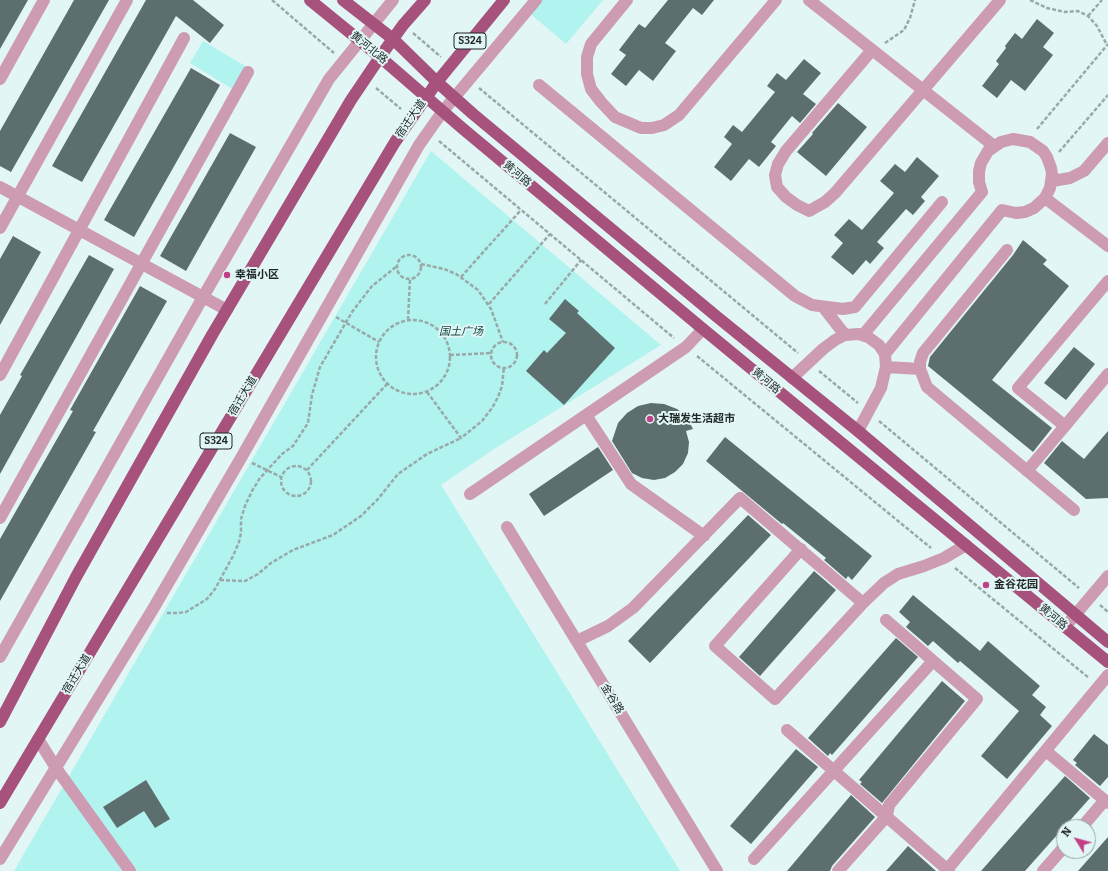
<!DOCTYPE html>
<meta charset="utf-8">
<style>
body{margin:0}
#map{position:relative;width:1108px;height:871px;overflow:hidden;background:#e1f6f5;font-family:Bitter,serif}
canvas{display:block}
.north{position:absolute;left:1056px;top:819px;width:40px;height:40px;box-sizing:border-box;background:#e1f6f5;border:1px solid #93a3a2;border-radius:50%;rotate:307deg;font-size:11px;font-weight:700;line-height:16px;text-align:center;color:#1f2726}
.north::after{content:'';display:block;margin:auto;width:14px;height:18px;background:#c13f87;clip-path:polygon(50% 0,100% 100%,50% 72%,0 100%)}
</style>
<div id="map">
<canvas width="1108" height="871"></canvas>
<div class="north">N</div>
</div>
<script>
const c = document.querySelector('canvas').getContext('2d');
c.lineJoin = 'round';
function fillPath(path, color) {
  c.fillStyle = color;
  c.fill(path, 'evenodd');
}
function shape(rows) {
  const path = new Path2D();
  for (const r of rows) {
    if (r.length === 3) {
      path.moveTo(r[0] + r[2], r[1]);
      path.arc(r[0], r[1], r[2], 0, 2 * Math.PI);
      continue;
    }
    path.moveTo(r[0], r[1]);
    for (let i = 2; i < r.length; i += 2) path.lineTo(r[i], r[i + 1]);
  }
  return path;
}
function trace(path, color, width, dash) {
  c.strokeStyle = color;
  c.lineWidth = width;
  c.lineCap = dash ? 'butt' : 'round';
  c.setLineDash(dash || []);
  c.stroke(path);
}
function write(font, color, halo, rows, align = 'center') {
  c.font = font + ' Bitter,"Noto Sans SC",serif';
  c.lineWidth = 4;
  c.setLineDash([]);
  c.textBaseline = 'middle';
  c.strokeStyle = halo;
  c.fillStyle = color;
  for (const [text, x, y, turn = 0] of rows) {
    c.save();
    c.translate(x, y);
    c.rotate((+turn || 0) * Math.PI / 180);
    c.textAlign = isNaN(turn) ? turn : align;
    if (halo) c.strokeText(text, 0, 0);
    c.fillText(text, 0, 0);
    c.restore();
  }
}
fillPath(shape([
 [536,0,603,0,566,44,527,11],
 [203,41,247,67,234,90,190,63],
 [431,151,661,345,494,449,441,485,680,871,14,871]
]), '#b0f3ef');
fillPath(shape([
 [0,0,28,0,0,49],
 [74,0,109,0,11,172,0,166,0,131],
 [146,0,193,0,224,25,210,43,176,16,82,182,52,166],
 [668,0,714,0,702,15,693,8,665,43,676,51,653,81,639,70,626,86,611,74,626,55,619,50,639,24,645,28],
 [1037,19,1054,33,1043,47,1053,55,1025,91,1011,80,997,98,982,86,999,64,996,61,1006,48,1005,46,1015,33,1022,39],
 [804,59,821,73,803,94,816,104,800,123,792,116,771,142,776,146,759,167,749,159,731,181,714,167,732,144,724,137,733,125,742,132,775,92,767,86,777,73,786,80],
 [191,68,220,85,134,237,104,220],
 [838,103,867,127,826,176,797,152,813,134,812,133],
 [230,133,256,147,186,271,160,256],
 [917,157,939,176,921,197,925,201,913,215,906,209,877,242,884,248,870,264,866,260,853,275,831,257,843,243,834,235,849,219,862,230,894,193,880,181,895,164,905,172],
 [13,236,41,252,0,325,0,259],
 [1023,240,1047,260,1043,264,1069,286,992,380,1052,428,1033,452,928,366,930,357,1013,255],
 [89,255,114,269,0,474,0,415,22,376,20,375],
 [140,286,167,301,93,431,96,432,0,601,0,539,73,411,70,410],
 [565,299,579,311,577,313,615,348,564,405,526,371,544,350,547,353,566,333,549,319],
 [1074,347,1095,364,1066,400,1044,383],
 [651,403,664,404,677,409,687,417,693,429,686,431,689,442,688,453,683,464,675,472,665,478,654,480,642,478,632,473,612,441,618,423,627,413,638,406],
 [1108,431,1108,498,1086,499,1044,463,1062,441,1084,459],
 [725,437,872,556,852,580,848,576,846,579,824,560,826,558,783,523,782,524,706,461],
 [598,447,613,470,544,516,529,494],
 [748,515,771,535,650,663,628,641],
 [814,571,836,590,760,676,739,657],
 [913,595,980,651,988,641,1040,686,1032,695,1046,707,1040,715,1052,726,1007,779,981,756,1019,711,960,661,958,663,933,641,928,646,906,627,910,622,899,612],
 [896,638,918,657,832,755,830,753,828,756,808,738],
 [942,681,965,701,882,803,860,784,862,782,859,780],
 [1094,734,1108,745,1108,777,1100,786,1075,765,1077,763,1073,760],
 [796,749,818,767,751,844,730,826],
 [1065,776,1090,798,1025,871,981,871],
 [146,780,170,819,155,828,144,811,117,828,103,807],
 [851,795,875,817,832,866,830,871,787,871],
 [1108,837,1108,871,1078,871],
 [908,846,936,871,886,871]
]), '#5c6f6e');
trace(shape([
 [272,0,334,53],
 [1030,0,1047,8,1065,12,1078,11,1088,16,1097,26,1107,45],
 [1088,16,1102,0],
 [413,33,441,57],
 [885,43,904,30,910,18,915,0],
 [376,88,401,109],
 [479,88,798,353],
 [1037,129,1108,44],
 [439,141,674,338],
 [1059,152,1108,95],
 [409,267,12],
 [421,264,444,269,456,274,478,290,491,309,503,342],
 [461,277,521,210],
 [489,304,550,234],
 [545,304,581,260],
 [336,317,379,342],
 [413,357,37],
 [408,320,410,279],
 [504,355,13],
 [450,355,492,353],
 [697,356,931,548],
 [819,371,858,403],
 [427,392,461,438,482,421,492,408,498,397,502,386,504,367],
 [879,421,1079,588],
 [252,463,281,477],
 [296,481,15],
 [307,470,387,384],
 [955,568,1089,678],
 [220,580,245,581,258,574,271,563,293,550,333,535,361,516,378,499,398,474,427,454,461,438],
 [1100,605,1108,612],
 [167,613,178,613,186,612,207,599,215,589,233,556,239,542,241,533,241,519,245,506,252,491,260,478,282,454,293,446,308,423,312,395,320,367,352,312,372,286,397,266]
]), '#99a9a8', 2.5, [4, 2]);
trace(shape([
 [627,0,591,44,587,57,587,74,591,89,601,102,615,117,641,128,652,128,664,125,679,115,776,0],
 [809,0,994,146],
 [872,50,786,151,778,164,775,175,777,187,786,197,797,205,809,211,825,202,835,193,1000,0],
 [0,79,44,0],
 [539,85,795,296,812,305,843,309,855,307,942,202],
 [1052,181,1070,178,1084,171,1108,143],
 [0,187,227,310],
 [1045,198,1108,246],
 [0,228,127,0],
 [1007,250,923,353,920,362,920,369,927,387,1074,510],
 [1108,281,1018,388,1065,426,1108,374],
 [824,308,845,335],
 [863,335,982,192,979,182,979,171,981,163,988,151,1001,142,1013,139,1030,142,1043,151,1047,157,1051,168,1052,174,1050,188,1045,198,1034,208,1025,212,1016,213,1002,210,885,354],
 [886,367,920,369],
 [0,375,184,38],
 [792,378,823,349,835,340,845,335,859,334,868,337,879,345,885,354,886,367,881,388,858,431],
 [586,415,631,484,704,536],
 [1027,471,1065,426],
 [470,494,686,347,703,329],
 [0,518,248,72],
 [507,527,717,871],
 [801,549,715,646,775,699,863,603,884,583,898,574,924,566,944,558,966,545],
 [1065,627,1108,576],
 [577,641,608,626,633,608,740,498,863,603],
 [0,657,203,297,329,79,393,0],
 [787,730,949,871],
 [38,739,56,768,130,871],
 [1046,751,1108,803],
 [1082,827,1105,800],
 [0,859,153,609,241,458,419,145,443,111,536,0],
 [754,859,933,661],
 [838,871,887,816,889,805,977,699,886,620],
 [946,871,1108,675],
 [1043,871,1064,847]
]), '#cd9bb2', 12);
trace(shape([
 [310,0,380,57,462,128,703,329,1108,662],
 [343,0,393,39,437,82,473,114,716,316,858,431,1108,642],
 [0,722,76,577,212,335,351,100,380,57,403,25,425,0],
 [0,803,395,142,437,82,504,0]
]), '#a7517d', 12);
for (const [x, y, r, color] of [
 [227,275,4,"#c13f87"],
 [650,419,4,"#c13f87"],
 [986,585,4,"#c13f87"]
]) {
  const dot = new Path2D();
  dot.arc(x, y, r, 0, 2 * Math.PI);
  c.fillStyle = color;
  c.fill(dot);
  trace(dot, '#e1f6f5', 1.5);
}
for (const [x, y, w] of [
 [470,41,32],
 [216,441,32]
]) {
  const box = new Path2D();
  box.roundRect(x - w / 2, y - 8, w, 16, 3);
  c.fillStyle = '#e1f6f5';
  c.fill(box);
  trace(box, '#1f2726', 1);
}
write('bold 10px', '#1f2726', null, [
 ["S324",470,41],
 ["S324",216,441]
]);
write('11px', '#1f2726', '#e1f6f5', [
 ["黄河北路",369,48,39],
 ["宿迁大道",411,119,-55],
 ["黄河路",517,174,40],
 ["黄河路",766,381,40],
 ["宿迁大道",243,396,-59],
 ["黄河路",1053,617,40],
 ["宿迁大道",77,674,-59],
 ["金谷路",612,699,59]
]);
write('bold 11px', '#1f2726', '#e1f6f5', [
 ["幸福小区",235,275],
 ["大瑞发生活超市",658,419],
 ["金谷花园",994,585]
], 'left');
write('italic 11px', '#1c4544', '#e1f6f5', [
 ["国土广场",461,332]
]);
</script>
